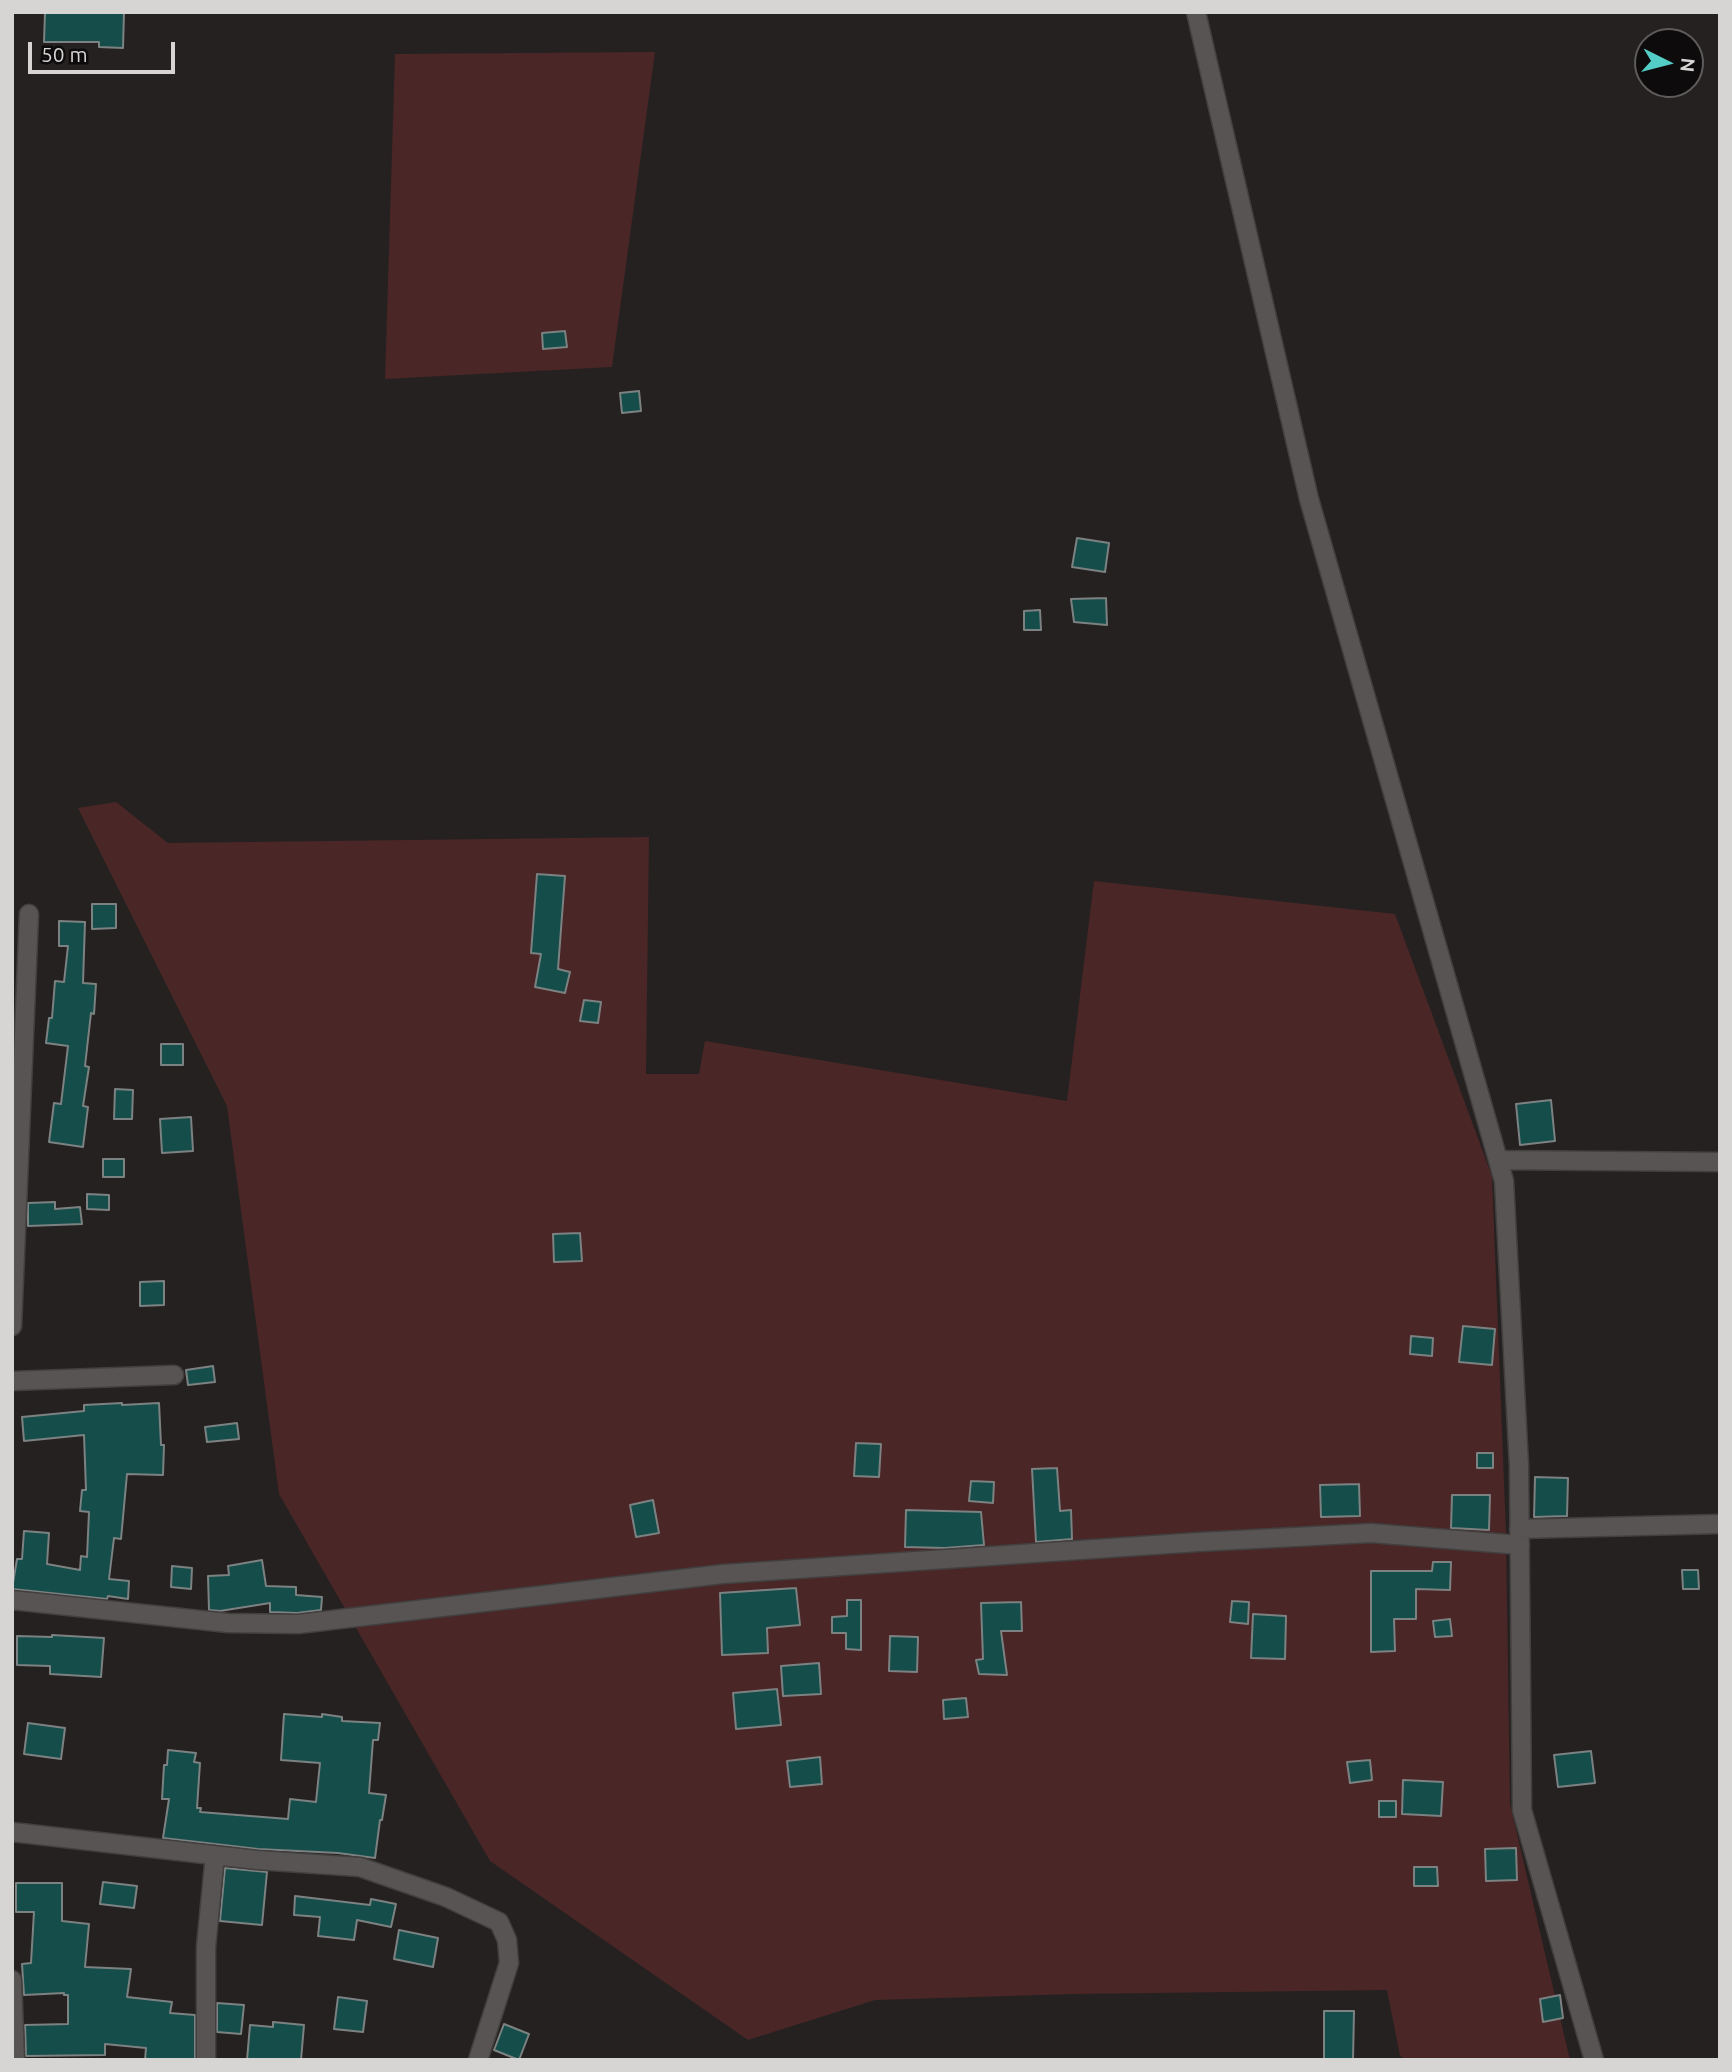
<!DOCTYPE html>
<style>
body{margin:0}
#map{position:relative;width:1732px;height:2072px;overflow:hidden;background:#252121;font-family:Ubuntu,sans-serif}
canvas{display:block}
.frame{position:absolute;inset:0;border:14px solid #d7d4d4;pointer-events:none}
.north{position:absolute;left:1634px;top:28px;width:70px;height:70px;box-sizing:border-box;background:#0d0b0b;border:2px solid #5e5b5b;border-radius:50%;rotate:96deg;font-size:19px;font-weight:700;line-height:28px;text-align:center;color:#d7d4d4}
.north::after{content:'';display:block;margin:auto;width:24px;height:32px;background:#54cdc7;clip-path:polygon(50% 0,100% 100%,50% 72%,0 100%)}
.scale{position:absolute;left:28px;top:42px;width:147px;height:32px;box-sizing:border-box;border:4px solid #d7d4d4;border-top:0;padding-left:9px;font-size:21px;line-height:24px;white-space:nowrap;color:#d7d4d4;-webkit-text-stroke:5px #0d0b0b;paint-order:stroke}
</style>
<div id="map">
<canvas width="1732" height="2072"></canvas>
<div class="frame"></div>
<div class="north">N</div>
<div class="scale">50 m</div>
</div>
<script>
const c = document.querySelector('canvas').getContext('2d');
c.lineJoin = 'round';
function fillPath(path, color) {
  c.fillStyle = color;
  c.fill(path, 'evenodd');
}
function shape(rows) {
  const path = new Path2D();
  for (const r of rows) {
    path.moveTo(r[0], r[1]);
    for (let i = 2; i < r.length; i += 2) path.lineTo(r[i], r[i + 1]);
  }
  return path;
}
function trace(path, color, width, dash) {
  c.strokeStyle = color;
  c.lineWidth = width;
  c.lineCap = dash ? 'butt' : 'round';
  c.setLineDash(dash || []);
  c.stroke(path);
}
fillPath(shape([
 [655,52,612,367,385,379,395,54],
 [116,802,168,843,649,837,646,1074,699,1074,705,1041,1067,1101,1094,881,1395,914,1492,1176,1506,1533,1510,1804,1570,2060,1407,2060,1400,2056,1387,1990,1074,1994,875,2000,748,2040,490,1861,279,1494,227,1106,78,808]
]), '#4a2626');
const building = shape([
 [124,12,123,48,99,47,99,42,44,42,45,13,124,12],
 [565,331,567,347,543,349,542,333,565,331],
 [639,391,641,411,622,413,620,393,639,391],
 [1077,538,1109,543,1105,572,1072,567,1077,538],
 [1106,598,1107,625,1074,622,1071,599,1106,598],
 [1040,610,1041,630,1024,630,1024,611,1040,610],
 [537,874,565,876,558,969,570,972,565,993,535,987,541,954,531,953,537,874],
 [92,904,116,904,116,928,92,929,92,904],
 [59,921,85,922,83,983,96,984,94,1014,91,1013,85,1066,89,1067,83,1106,88,1107,83,1147,49,1142,54,1103,61,1104,68,1046,46,1043,49,1018,52,1018,55,981,64,982,68,946,59,946,59,921],
 [584,1000,601,1002,598,1023,580,1021,584,1000],
 [161,1044,183,1044,183,1065,161,1065,161,1044],
 [115,1089,133,1090,132,1119,114,1119,115,1089],
 [1551,1100,1555,1141,1520,1145,1516,1104,1551,1100],
 [191,1117,193,1151,162,1153,160,1119,191,1117],
 [103,1159,124,1159,124,1177,103,1177,103,1159],
 [87,1194,109,1195,109,1210,87,1209,87,1194],
 [55,1202,55,1209,80,1207,82,1224,28,1226,28,1203,55,1202],
 [580,1233,582,1261,554,1262,553,1234,580,1233],
 [164,1281,164,1305,140,1306,140,1282,164,1281],
 [1463,1326,1495,1329,1492,1365,1459,1362,1463,1326],
 [1411,1336,1433,1338,1432,1356,1410,1354,1411,1336],
 [213,1366,215,1382,188,1385,186,1370,213,1366],
 [122,1403,122,1405,159,1403,161,1445,164,1445,163,1475,127,1474,121,1539,114,1538,109,1579,129,1581,128,1599,108,1596,107,1599,12,1589,17,1559,22,1559,24,1531,49,1533,47,1564,80,1570,81,1556,87,1557,89,1512,80,1511,82,1490,86,1490,84,1435,24,1441,22,1417,84,1411,84,1405,122,1403],
 [237,1423,239,1439,207,1442,205,1427,237,1423],
 [856,1443,881,1444,879,1477,854,1476,856,1443],
 [1477,1453,1493,1453,1493,1468,1477,1468,1477,1453],
 [1057,1468,1060,1511,1071,1510,1072,1539,1036,1542,1032,1469,1057,1468],
 [1535,1477,1568,1478,1567,1516,1534,1517,1535,1477],
 [971,1481,994,1482,993,1503,969,1501,971,1481],
 [1359,1484,1360,1516,1321,1517,1320,1485,1359,1484],
 [1452,1495,1490,1495,1489,1530,1451,1528,1452,1495],
 [653,1500,659,1533,636,1537,630,1505,653,1500],
 [906,1510,981,1512,984,1545,945,1548,905,1547,906,1510],
 [262,1560,266,1586,296,1587,296,1595,322,1597,321,1610,297,1613,270,1612,270,1603,220,1611,209,1610,208,1576,229,1575,228,1566,262,1560],
 [1433,1562,1451,1562,1450,1590,1416,1589,1416,1619,1394,1619,1395,1651,1371,1652,1371,1571,1432,1571,1433,1562],
 [172,1566,192,1568,191,1589,171,1587,172,1566],
 [1682,1570,1698,1570,1699,1589,1683,1589,1682,1570],
 [796,1588,800,1625,767,1628,768,1653,722,1655,720,1593,796,1588],
 [847,1600,861,1600,861,1650,846,1649,846,1633,832,1633,832,1617,847,1616,847,1600],
 [1232,1601,1249,1602,1248,1624,1230,1622,1232,1601],
 [1021,1602,1022,1631,1001,1631,1007,1675,979,1674,976,1660,983,1659,981,1603,1021,1602],
 [1253,1614,1286,1616,1285,1659,1251,1658,1253,1614],
 [1450,1619,1452,1636,1435,1637,1433,1621,1450,1619],
 [52,1635,104,1638,101,1677,50,1674,50,1666,17,1665,17,1636,52,1637,52,1635],
 [890,1636,918,1637,917,1672,889,1671,890,1636],
 [819,1663,821,1694,783,1696,781,1666,819,1663],
 [777,1689,781,1725,736,1729,733,1693,777,1689],
 [966,1698,968,1717,944,1719,943,1700,966,1698],
 [284,1714,322,1717,322,1714,342,1717,342,1721,380,1723,378,1740,373,1740,369,1793,386,1795,382,1820,380,1820,375,1858,338,1853,258,1849,163,1838,169,1799,162,1799,164,1765,167,1765,168,1750,196,1753,194,1762,200,1763,197,1808,201,1808,200,1812,288,1819,290,1799,316,1802,320,1763,281,1760,284,1714],
 [28,1723,65,1728,61,1759,24,1754,28,1723],
 [1591,1751,1595,1783,1558,1787,1554,1755,1591,1751],
 [820,1757,822,1784,790,1787,787,1761,820,1757],
 [1370,1760,1372,1780,1350,1783,1347,1762,1370,1760],
 [1403,1780,1443,1782,1441,1816,1402,1814,1403,1780],
 [1379,1801,1396,1801,1396,1817,1379,1817,1379,1801],
 [1516,1848,1517,1880,1486,1881,1485,1849,1516,1848],
 [1414,1867,1437,1867,1438,1886,1414,1886,1414,1867],
 [225,1868,267,1872,262,1925,220,1921,225,1868],
 [103,1882,137,1886,134,1908,100,1904,103,1882],
 [16,1883,62,1883,62,1921,89,1924,85,1967,131,1969,127,1997,172,2002,170,2013,195,2015,195,2060,145,2060,146,2048,105,2044,105,2055,26,2056,25,2025,68,2024,68,1995,64,1995,64,1993,24,1995,22,1964,31,1963,34,1912,16,1912,16,1883],
 [295,1896,370,1905,371,1899,396,1904,391,1927,357,1920,354,1940,318,1936,320,1917,294,1915,295,1896],
 [399,1930,438,1938,433,1967,394,1959,399,1930],
 [1560,1995,1563,2018,1543,2022,1540,1999,1560,1995],
 [338,1997,367,2001,363,2032,334,2029,338,1997],
 [217,2003,244,2005,241,2034,217,2032,217,2003],
 [1324,2011,1354,2011,1353,2060,1324,2060,1324,2011],
 [273,2022,304,2025,301,2060,247,2060,250,2025,273,2027,273,2022],
 [504,2024,529,2034,519,2060,494,2050,504,2024]
]);
fillPath(building, '#144d4a');
trace(building, '#7c8181', 2);
const minor = shape([
 [1196,12,1309,499,1504,1181,1519,1466,1522,1810,1594,2060],
 [1498,1160,1720,1162],
 [12,1326,29,914],
 [12,1381,174,1375],
 [1519,1529,1720,1524],
 [12,1600,228,1623,298,1624,723,1574,1199,1542,1371,1533,1520,1545],
 [12,1832,257,1860,360,1867,446,1897,499,1922,507,1940,509,1963,478,2060],
 [12,1980,15,2060],
 [206,2060,206,1947,215,1855]
]);
trace(minor, '#423f3f', 21);
trace(minor, '#595454', 18);
</script>
